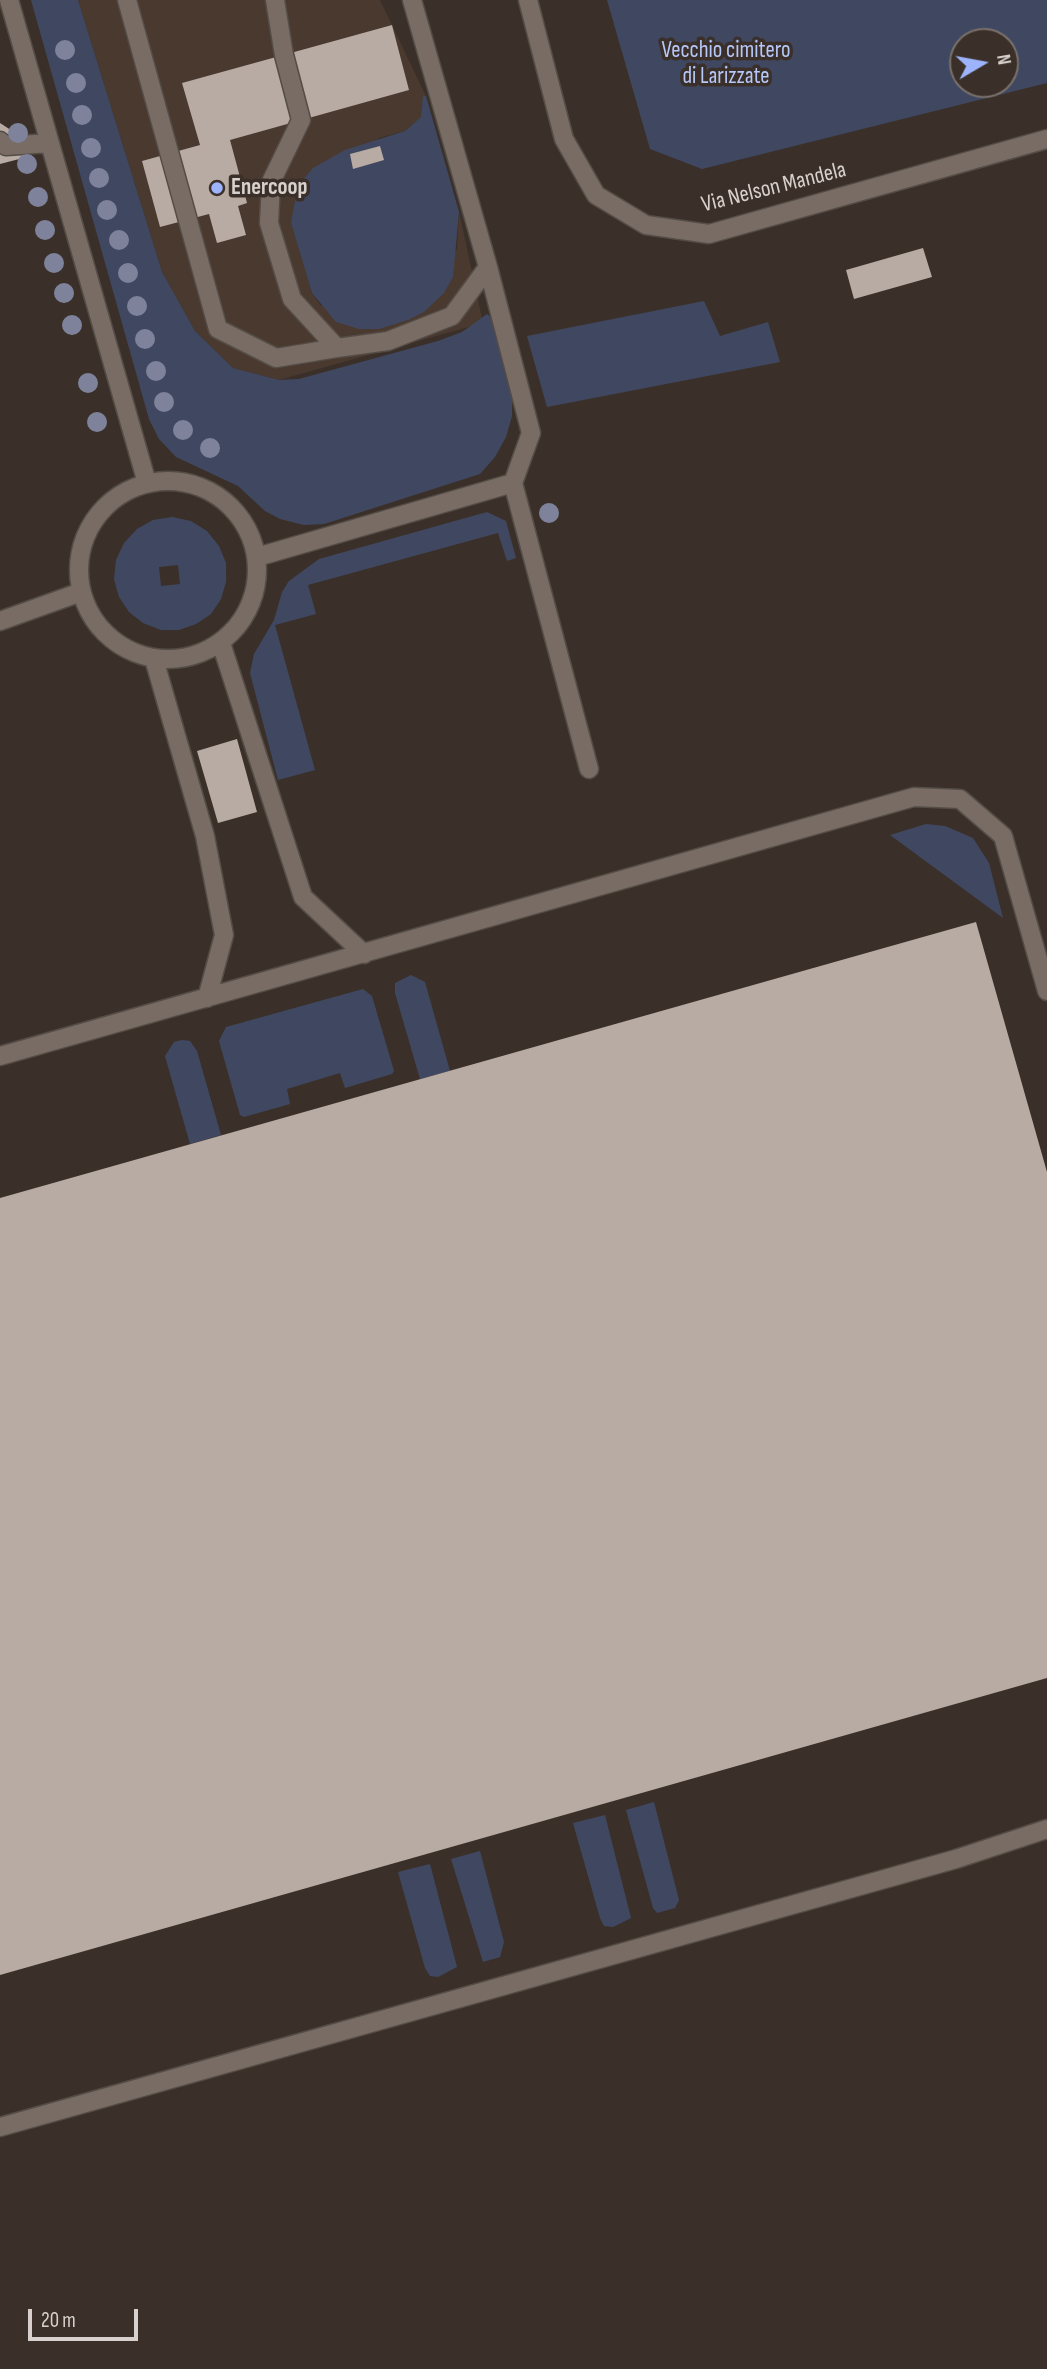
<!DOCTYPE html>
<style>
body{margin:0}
#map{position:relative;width:1047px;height:2369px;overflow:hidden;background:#3a3029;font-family:"Sofia Sans Condensed",sans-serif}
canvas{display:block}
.north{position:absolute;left:949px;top:28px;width:70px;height:70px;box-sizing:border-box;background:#3a3029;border:2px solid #79706a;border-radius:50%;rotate:80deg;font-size:19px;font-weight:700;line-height:28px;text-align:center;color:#d7d0cc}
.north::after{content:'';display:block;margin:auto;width:24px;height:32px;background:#9db4fd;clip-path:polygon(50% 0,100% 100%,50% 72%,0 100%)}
.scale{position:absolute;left:28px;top:2309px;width:110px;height:32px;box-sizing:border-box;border:4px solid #d7d0cc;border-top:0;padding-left:9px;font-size:21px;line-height:24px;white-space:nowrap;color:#d7d0cc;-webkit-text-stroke:5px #3a3029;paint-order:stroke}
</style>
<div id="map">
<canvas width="1047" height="2369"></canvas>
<div class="north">N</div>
<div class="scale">20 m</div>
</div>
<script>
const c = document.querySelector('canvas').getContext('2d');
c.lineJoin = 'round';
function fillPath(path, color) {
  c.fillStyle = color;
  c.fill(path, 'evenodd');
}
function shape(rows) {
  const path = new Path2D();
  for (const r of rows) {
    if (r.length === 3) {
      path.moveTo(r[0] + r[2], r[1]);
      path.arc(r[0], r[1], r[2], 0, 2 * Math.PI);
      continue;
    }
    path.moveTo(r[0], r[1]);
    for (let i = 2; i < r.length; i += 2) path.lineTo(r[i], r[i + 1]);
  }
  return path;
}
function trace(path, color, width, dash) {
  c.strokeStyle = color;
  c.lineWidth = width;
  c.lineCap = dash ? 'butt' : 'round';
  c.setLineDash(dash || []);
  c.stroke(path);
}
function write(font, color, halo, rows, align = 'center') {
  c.font = font + ' "Sofia Sans Condensed",sans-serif';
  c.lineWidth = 7;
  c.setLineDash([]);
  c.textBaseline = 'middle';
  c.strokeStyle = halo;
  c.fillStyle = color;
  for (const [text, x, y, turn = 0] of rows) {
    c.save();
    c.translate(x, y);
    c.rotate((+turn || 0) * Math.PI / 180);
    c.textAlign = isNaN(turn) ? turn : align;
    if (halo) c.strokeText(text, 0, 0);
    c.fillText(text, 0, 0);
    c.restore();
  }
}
fillPath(shape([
 [78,0,380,0,426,96,423,95,422,117,405,131,379,138,291,223,312,293,321,306,457,250,459,212,483,323,279,380,233,368,195,331,162,272]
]), '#49392f');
fillPath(shape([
 [31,0,78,0,162,272,195,331,233,368,279,380,299,379,438,341,462,332,487,314,493,319,512,389,512,416,506,437,495,457,480,474,324,524,304,525,280,519,265,511,238,486,176,457,159,439,149,419],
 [607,0,1047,0,1047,83,702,169,650,149],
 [963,42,1005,42,1005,84,963,84],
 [423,95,426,96,459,212,453,277,444,293,424,312,408,320,379,329,359,329,336,322,312,293,291,223,296,195,301,182,313,168,345,150,405,131,421,117],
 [704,301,720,336,768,322,780,362,547,407,527,336],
 [487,512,506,521,516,558,507,561,498,533,308,585,316,614,275,625,315,770,278,780,250,673,254,654,274,620,282,592,289,581,319,559],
 [172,517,191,521,207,531,219,546,226,563,226,582,221,599,211,614,196,624,179,630,161,630,143,623,129,612,119,597,114,579,116,560,124,543,137,529,153,520],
 [178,565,180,584,161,586,159,567],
 [926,824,945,826,973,838,989,863,1003,918,890,835],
 [411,975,425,982,450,1071,420,1079,395,993,395,983],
 [363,989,372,996,394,1071,392,1074,345,1088,340,1073,287,1089,290,1104,244,1117,240,1115,219,1041,226,1027],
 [182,1040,190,1041,197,1051,221,1135,190,1144,165,1056,174,1042],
 [654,1802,679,1900,675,1908,657,1913,653,1908,626,1810],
 [605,1815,631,1918,613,1927,604,1926,600,1918,573,1823],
 [480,1851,504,1942,500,1957,483,1962,451,1859],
 [430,1864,457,1967,438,1977,430,1976,425,1968,398,1872]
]), '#404861');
fillPath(shape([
 [392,25,409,90,230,140,247,203,238,206,246,235,217,243,209,214,160,227,142,161,200,145,182,83],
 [0,123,20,136,27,157,0,164],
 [380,146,384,160,353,169,350,154],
 [923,248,932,277,854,299,846,270],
 [237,739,257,812,218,823,197,751],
 [976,922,1047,1172,1047,1678,0,1975,0,1198]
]), '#b8aba3');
const minor = shape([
 [9,0,147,483],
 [127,0,218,329,276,358,337,348],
 [275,0,284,55,301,120,271,182,269,223,292,299,337,348,388,341,452,316,488,267],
 [412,0,488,267,531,433,513,483,589,769],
 [528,0,564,139,596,195,646,225,709,234,1047,139],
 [0,141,6,146,50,143],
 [168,570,89],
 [257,557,513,483],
 [0,621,81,592],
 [221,643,303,897,364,954],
 [154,659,205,836,224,935,207,998],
 [0,1056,914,797,960,799,1003,836,1047,991],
 [0,2127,956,1859,1047,1829]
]);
trace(minor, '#544c46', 21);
trace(minor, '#786c64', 18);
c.fillStyle = '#7e839b';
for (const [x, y] of [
 [65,50],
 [76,83],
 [82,115],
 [18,133],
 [91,148],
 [27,164],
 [99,178],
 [38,197],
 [107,210],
 [45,230],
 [119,240],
 [54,263],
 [128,273],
 [64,293],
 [137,306],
 [72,325],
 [145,339],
 [156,371],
 [88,383],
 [164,402],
 [97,422],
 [183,430],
 [210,448],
 [549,513]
]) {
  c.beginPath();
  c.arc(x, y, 10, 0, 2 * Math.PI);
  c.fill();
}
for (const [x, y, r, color] of [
 [217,188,7,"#9db4fd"]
]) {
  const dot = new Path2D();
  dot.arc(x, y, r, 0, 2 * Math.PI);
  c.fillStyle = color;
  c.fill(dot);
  trace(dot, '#3a3029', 2.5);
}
write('23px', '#b6c7f9', '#3a3029', [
 ["Vecchio cimitero",726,51],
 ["di Larizzate",726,77]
]);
write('bold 23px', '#d7d0cc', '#3a3029', [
 ["Enercoop",231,188]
], 'left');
write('23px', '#d7d0cc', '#3a3029', [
 ["Via Nelson Mandela",774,188,-14]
]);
</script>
